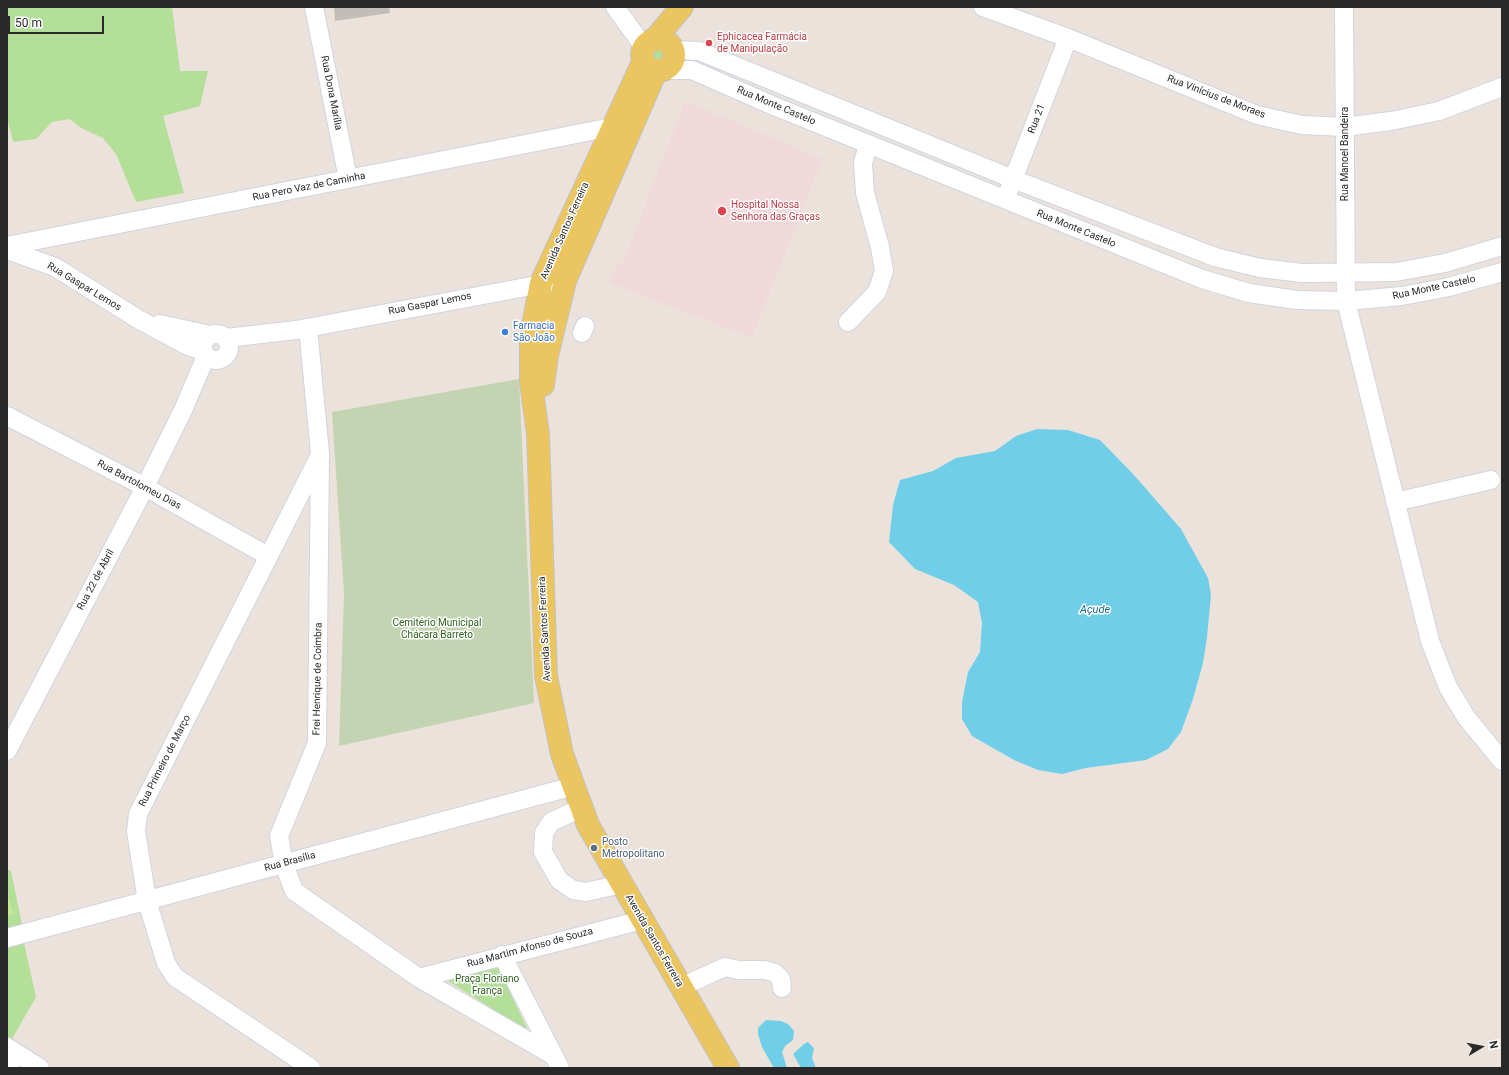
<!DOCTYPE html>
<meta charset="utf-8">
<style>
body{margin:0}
#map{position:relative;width:1509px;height:1075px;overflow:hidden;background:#ebe3db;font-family:Roboto,sans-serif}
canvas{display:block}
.frame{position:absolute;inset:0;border:8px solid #292929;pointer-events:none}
.north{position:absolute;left:1461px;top:1027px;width:40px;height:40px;-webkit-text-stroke:3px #fff;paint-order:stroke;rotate:80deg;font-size:11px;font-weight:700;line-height:16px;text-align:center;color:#292929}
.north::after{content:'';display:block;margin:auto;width:14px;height:18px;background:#292929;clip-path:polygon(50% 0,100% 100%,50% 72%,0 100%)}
.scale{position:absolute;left:8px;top:16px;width:96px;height:18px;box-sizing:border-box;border:2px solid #292929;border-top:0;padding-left:5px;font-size:12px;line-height:14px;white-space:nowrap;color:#292929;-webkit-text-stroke:3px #fff;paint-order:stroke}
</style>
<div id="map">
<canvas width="1509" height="1075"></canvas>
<div class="frame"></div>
<div class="north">N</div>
<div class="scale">50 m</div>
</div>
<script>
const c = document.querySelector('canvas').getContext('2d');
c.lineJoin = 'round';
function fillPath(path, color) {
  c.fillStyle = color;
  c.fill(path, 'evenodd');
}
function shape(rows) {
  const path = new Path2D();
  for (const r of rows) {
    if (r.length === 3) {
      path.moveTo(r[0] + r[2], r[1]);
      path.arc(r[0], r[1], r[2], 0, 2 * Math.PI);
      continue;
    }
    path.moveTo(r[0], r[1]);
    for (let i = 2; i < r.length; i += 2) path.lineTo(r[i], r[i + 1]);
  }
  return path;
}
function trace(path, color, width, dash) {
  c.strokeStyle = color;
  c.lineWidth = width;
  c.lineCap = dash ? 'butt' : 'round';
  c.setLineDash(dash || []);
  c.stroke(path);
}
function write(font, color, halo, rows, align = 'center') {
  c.font = font + ' Roboto,sans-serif';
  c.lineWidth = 3;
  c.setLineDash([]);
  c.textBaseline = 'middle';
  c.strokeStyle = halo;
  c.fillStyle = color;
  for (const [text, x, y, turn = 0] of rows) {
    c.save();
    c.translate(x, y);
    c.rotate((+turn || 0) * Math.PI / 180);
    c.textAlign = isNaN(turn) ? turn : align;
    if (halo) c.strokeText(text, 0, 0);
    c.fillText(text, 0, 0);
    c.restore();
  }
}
fillPath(shape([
 [685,101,822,159,752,338,610,283,617,263,622,266]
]), '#f1d8da');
fillPath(shape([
 [7,7,172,7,180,71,208,71,200,106,163,116,184,193,136,202,116,154,103,138,81,128,70,119,52,122,36,139,13,142,7,118],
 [655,47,662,48,666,52,667,59,661,66,650,63,649,51],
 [7,869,11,871,22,925,7,929],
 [24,943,36,997,12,1039,7,1036,7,947],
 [497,965,529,1032,445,979]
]), '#b3df99');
fillPath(shape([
 [519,379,534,703,339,746,344,594,332,412]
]), '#c4d4b3');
fillPath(shape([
 [7,890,13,914,7,916]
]), '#c7e795');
fillPath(shape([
 [1037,429,1068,430,1100,440,1134,475,1181,529,1208,578,1211,595,1207,637,1203,663,1193,699,1181,732,1168,749,1146,760,1086,768,1062,774,1038,770,1014,760,972,736,962,719,962,702,968,672,980,652,982,623,978,602,954,585,915,569,889,542,893,505,900,480,933,471,956,458,995,451,1016,436],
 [766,1020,781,1021,788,1024,794,1031,793,1040,785,1046,782,1052,787,1068,774,1068,762,1047,758,1034,758,1028],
 [808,1042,814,1048,812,1058,816,1068,801,1068,793,1054,804,1044]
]), '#71cee9');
fillPath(shape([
 [334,7,389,7,390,13,335,21]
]), '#c3bdb8');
const minor = shape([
 [314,7,348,179],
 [615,7,644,47],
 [983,7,1068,38,1257,115,1302,125,1344,127,1391,121,1439,111,1502,87],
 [1344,7,1346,301,1430,641,1448,687,1466,717,1502,761],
 [673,50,699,51,1013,179,1215,257,1260,268,1302,273,1396,272,1445,263,1502,246],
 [666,70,692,70,774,106,1202,279,1249,293,1297,300,1346,301,1402,296,1449,287,1502,272],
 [1009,190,1068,38],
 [7,246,612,127],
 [7,250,55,267,138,319,188,346,203,351],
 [848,322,877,292,884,271,880,247,865,193,863,163,868,145],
 [160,324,210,335],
 [308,328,320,453,317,743,279,836,284,864,294,891,419,978,554,1056,560,1068],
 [582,333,585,326],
 [216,347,13],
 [226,338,296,330,553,282],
 [7,416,145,487,268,556],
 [1395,502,1491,480],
 [7,751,145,487,184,408,206,356],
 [581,808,551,822,544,833,543,852,559,880,573,890,586,892,622,884],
 [7,938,574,786],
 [502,955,554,1056],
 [419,978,642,920],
 [681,987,725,967,739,970,765,970,775,973,781,979,782,988],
 [7,1047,40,1068],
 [8,1068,16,1053],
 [311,1068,175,977,166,963,147,901,136,831,138,814,319,457]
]);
const major = shape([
 [658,55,16],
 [654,40,682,7],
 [643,62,541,283,531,337,531,383,538,434,546,676,562,754,588,825,728,1068],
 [543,385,547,356,565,281,656,71]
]);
trace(minor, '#d0d4e1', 20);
trace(major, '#c3c3c3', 24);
trace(minor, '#fff', 18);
trace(major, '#ebc560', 22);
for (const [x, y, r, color] of [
 [709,43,4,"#e0444e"],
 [722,211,5,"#e0444e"],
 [505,332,4,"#3f7fe0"],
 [594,848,4,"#5c6f8a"]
]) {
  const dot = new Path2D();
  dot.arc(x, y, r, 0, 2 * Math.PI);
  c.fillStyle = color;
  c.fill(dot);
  trace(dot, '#fff', 1.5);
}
write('10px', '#be3a42', '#fff', [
 ["Ephicacea Farmácia",717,37],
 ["de Manipulação",717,49],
 ["Hospital Nossa",731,205],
 ["Senhora das Graças",731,217]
], 'left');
write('10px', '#292929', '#fff', [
 ["Rua Dona Marília",331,93,79],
 ["Rua Vinícius de Moraes",1216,97,21],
 ["Rua Monte Castelo",776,106,23],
 ["Rua 21",1037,119,-69],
 ["Rua Manoel Bandeira",1345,154,-90],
 ["Rua Pero Vaz de Caminha",309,187,-11],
 ["Rua Monte Castelo",1076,229,22],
 ["Avenida Santos Ferreira",565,231,-66],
 ["Rua Gaspar Lemos",84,287,31],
 ["Rua Monte Castelo",1434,288,-12],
 ["Rua Gaspar Lemos",430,304,-11],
 ["Rua Bartolomeu Dias",139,485,28],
 ["Rua 22 de Abril",96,580,-62],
 ["Avenida Santos Ferreira",545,629,-93],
 ["Frei Henrique de Coimbra",318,679,-89],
 ["Rua Primeiro de Março",165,761,-63],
 ["Rua Brasília",290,862,-15],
 ["Avenida Santos Ferreira",654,941,60],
 ["Rua Martim Afonso de Souza",530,948,-15]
]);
write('10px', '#366cbe', '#fff', [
 ["Farmacia",513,326],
 ["São João",513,338]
], 'left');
write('10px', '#2d621c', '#fff', [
 ["Cemitério Municipal",437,623],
 ["Chácara Barreto",437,635],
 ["Praça Floriano",487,979],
 ["França",487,991]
]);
write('10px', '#4e5e75', '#fff', [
 ["Posto",602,842],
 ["Metropolitano",602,854]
], 'left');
write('italic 11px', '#126b93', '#fff', [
 ["Açude",1095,610]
]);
</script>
